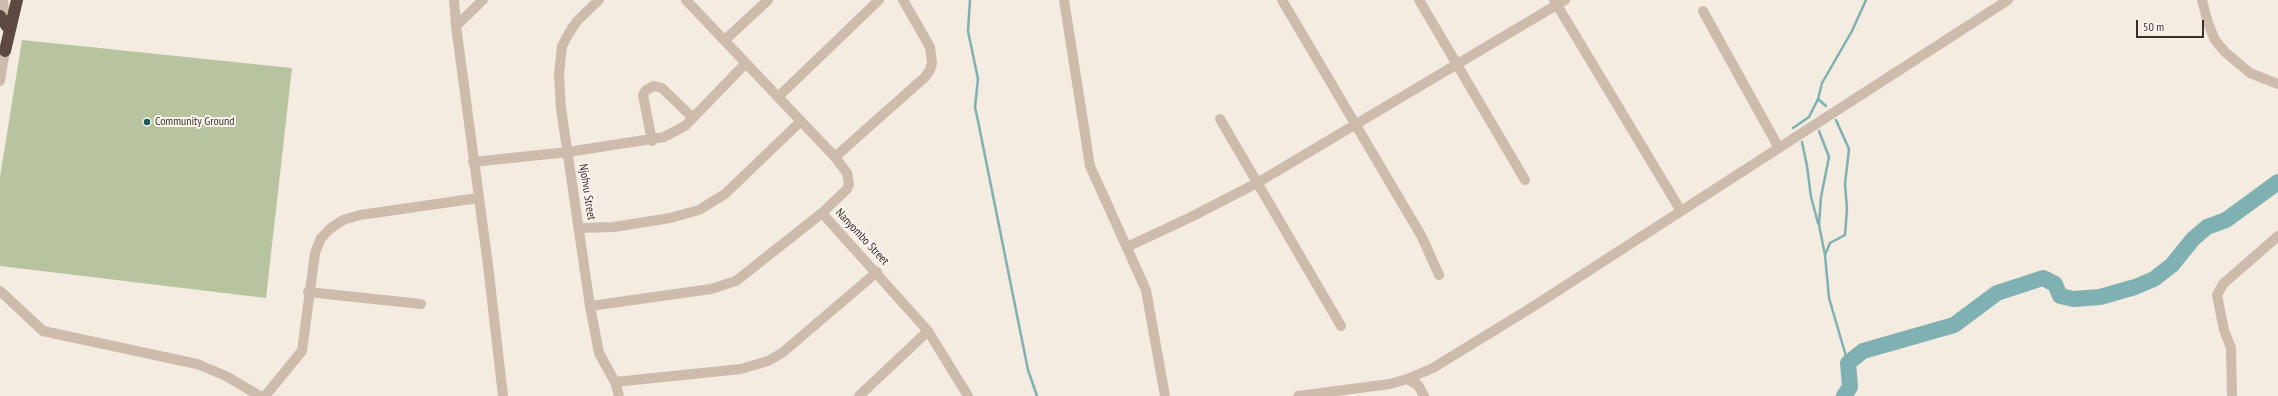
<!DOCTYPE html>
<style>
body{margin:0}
#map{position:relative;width:2278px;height:396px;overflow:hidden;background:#f4ebe1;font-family:"PT Sans Narrow",sans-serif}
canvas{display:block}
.scale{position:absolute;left:2136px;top:20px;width:68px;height:18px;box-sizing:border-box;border:2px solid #3b302b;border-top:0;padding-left:5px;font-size:12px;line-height:14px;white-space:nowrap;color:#3b302b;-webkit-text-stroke:3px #fbf5ee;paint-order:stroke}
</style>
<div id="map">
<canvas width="2278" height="396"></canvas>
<div class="scale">50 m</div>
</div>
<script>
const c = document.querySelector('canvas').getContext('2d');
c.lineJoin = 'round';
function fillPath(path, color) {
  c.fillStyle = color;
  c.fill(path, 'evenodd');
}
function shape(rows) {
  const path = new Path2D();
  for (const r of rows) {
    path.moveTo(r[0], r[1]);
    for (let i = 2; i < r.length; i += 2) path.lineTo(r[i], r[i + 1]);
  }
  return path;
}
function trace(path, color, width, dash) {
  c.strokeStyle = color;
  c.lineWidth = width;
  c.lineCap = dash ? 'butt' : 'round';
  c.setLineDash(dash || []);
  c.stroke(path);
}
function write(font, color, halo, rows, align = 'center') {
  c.font = font + ' "PT Sans Narrow",sans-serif';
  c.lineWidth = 4;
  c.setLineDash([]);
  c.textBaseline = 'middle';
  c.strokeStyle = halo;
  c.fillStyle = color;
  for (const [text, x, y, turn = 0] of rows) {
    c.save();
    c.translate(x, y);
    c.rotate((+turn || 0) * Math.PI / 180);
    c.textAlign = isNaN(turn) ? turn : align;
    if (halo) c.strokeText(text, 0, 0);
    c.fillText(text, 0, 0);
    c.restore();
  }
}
fillPath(shape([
 [22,40,292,68,266,298,0,266,0,177]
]), '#b8c4a0');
trace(shape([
 [970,0,968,31,978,79,975,107,978,121,1028,370,1037,396],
 [1826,106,1818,99,1822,83,1852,31,1866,0],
 [1836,120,1849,149,1845,184,1847,209,1845,235,1830,243,1825,255,1829,298,1848,363],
 [1793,128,1809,117,1818,99],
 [1819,131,1829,157,1821,197,1819,225,1825,255],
 [1802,142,1807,166,1811,197,1818,223]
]), '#7fb0b2', 2.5);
trace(shape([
 [1844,396,1850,387,1848,363,1863,351,1954,325,1997,293,2043,278,2055,284,2060,296,2074,299,2100,297,2135,287,2154,279,2172,265,2193,239,2207,227,2226,220,2278,182]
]), '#7fb0b2', 16);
trace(shape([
 [3,0,6,28],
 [454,0,456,26,488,265,503,396],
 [599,0,577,21,569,33,562,46,559,74,561,108,590,306,599,353,615,382,619,396],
 [1064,0,1090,166,1146,290,1165,396],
 [1282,0,1422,237,1439,275],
 [1419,0,1525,180],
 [1554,0,1681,211],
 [2202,0,2208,23,2215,40,2225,52,2250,73,2278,84],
 [1703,11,1779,148],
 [456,26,483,0],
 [725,40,768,0],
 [0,81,6,44],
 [778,97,879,0],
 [1220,119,1341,326],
 [652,141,643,95,646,90,654,86,662,88,693,118],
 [835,157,925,77,930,70,932,63,930,47,903,0],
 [473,162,568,152,664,137,685,126,746,63],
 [822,213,928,331,968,396],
 [579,228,614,227,670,218,699,210,725,194,801,121],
 [1127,247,1191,217,1257,183,1565,0],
 [0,291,43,331,197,364,226,376,260,396],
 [308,292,421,304],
 [590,306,711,289,736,281,822,213,847,189,849,184,847,173,835,157,686,0],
 [1407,379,1418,385,1424,396],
 [615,382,741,369,768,361,782,353,877,272],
 [265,396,302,351,315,253,321,238,331,228,343,220,360,215,478,198],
 [859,396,928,331],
 [1298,396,1390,384,1407,379,1433,368,1534,306,2008,0],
 [2232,396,2231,348,2224,330,2217,295,2223,284,2278,236]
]), '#cdbbac', 10);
trace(shape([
 [0,16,6,25],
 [5,51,17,0]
]), '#5c4a42', 12);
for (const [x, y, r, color] of [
 [147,122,4,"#1f5a5e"]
]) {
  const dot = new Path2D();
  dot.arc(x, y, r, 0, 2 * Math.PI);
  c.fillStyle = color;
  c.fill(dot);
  trace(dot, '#fbf5ee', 1.5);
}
write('12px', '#3b302b', '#fbf5ee', [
 ["Community Ground",155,122]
], 'left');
write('12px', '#3b302b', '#fbf5ee', [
 ["Njohvu Street",587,192,81],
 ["Nanyombo Street",862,237,47]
]);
</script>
